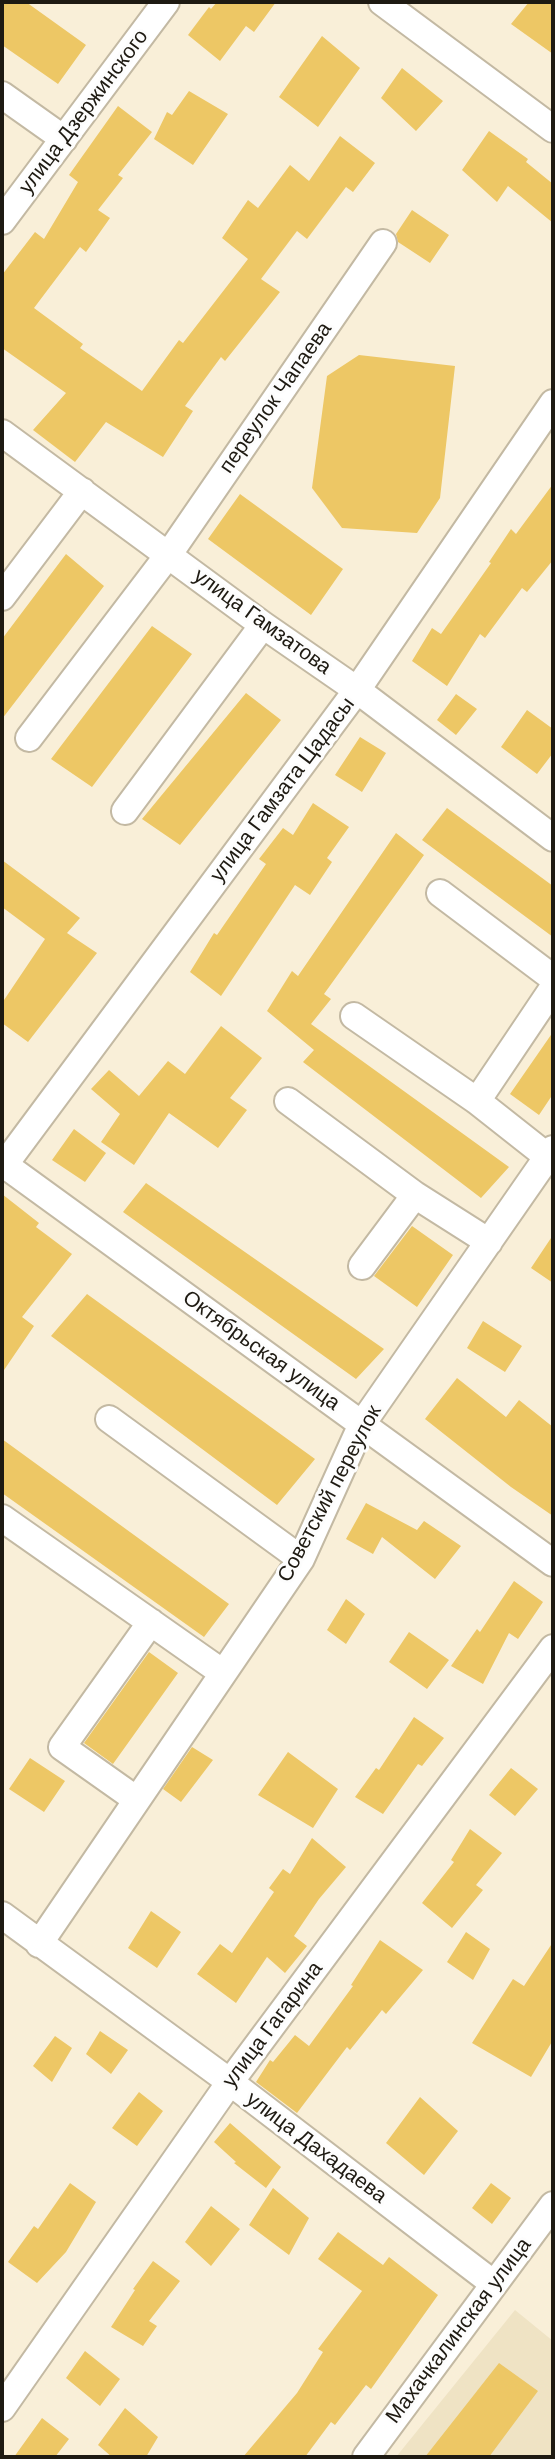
<!DOCTYPE html>
<meta charset="utf-8">
<style>
body{margin:0}
#map{position:relative;width:555px;height:2459px;overflow:hidden;background:#f9efd8;font-family:Helvetica,sans-serif}
canvas{display:block}
.frame{position:absolute;inset:0;border:4px solid #1e1a12;pointer-events:none}
</style>
<div id="map">
<canvas width="555" height="2459"></canvas>
<div class="frame"></div>
</div>
<script>
const c = document.querySelector('canvas').getContext('2d');
c.lineJoin = 'round';
function fillPath(path, color) {
  c.fillStyle = color;
  c.fill(path, 'evenodd');
}
function shape(rows) {
  const path = new Path2D();
  for (const r of rows) {
    path.moveTo(r[0], r[1]);
    for (let i = 2; i < r.length; i += 2) path.lineTo(r[i], r[i + 1]);
  }
  return path;
}
function trace(path, color, width, dash) {
  c.strokeStyle = color;
  c.lineWidth = width;
  c.lineCap = dash ? 'butt' : 'round';
  c.setLineDash(dash || []);
  c.stroke(path);
}
function write(font, color, halo, rows, align = 'center') {
  c.font = font + ' Helvetica,sans-serif';
  c.lineWidth = 6;
  c.setLineDash([]);
  c.textBaseline = 'middle';
  c.strokeStyle = halo;
  c.fillStyle = color;
  for (const [text, x, y, turn = 0] of rows) {
    c.save();
    c.translate(x, y);
    c.rotate((+turn || 0) * Math.PI / 180);
    c.textAlign = isNaN(turn) ? turn : align;
    if (halo) c.strokeText(text, 0, 0);
    c.fillText(text, 0, 0);
    c.restore();
  }
}
fillPath(shape([
 [515,2310,553,2341,553,2457,396,2457]
]), '#efe3c4');
fillPath(shape([
 [2,2,26,2,86,45,58,84,2,45],
 [217,2,276,2,254,32,246,26,220,61,188,35,209,7,211,9],
 [529,2,553,2,553,54,511,24],
 [322,36,360,68,318,127,279,97],
 [402,68,443,101,416,131,381,98],
 [189,91,228,114,193,165,154,139,167,112,172,115],
 [118,106,152,132,118,175,123,178,98,210,110,218,86,252,80,247,34,308,83,344,80,348,142,391,179,340,183,343,248,259,222,238,248,200,258,208,290,165,309,181,340,136,375,163,353,192,346,187,307,239,297,231,261,279,280,292,225,361,221,357,185,406,193,411,163,457,106,422,75,462,33,430,66,393,2,348,2,275,35,232,44,239,78,182,69,175],
 [489,131,528,159,526,162,553,184,553,223,508,186,497,202,462,170],
 [412,210,449,235,430,263,398,242,396,234],
 [359,355,455,366,440,498,417,533,342,528,312,488,327,376],
 [553,484,553,560,527,592,522,588,485,638,480,634,447,686,412,661,432,628,441,634,491,563,489,562,511,529,516,534],
 [240,494,343,569,311,615,208,539],
 [66,554,104,586,2,719,2,639],
 [152,626,192,654,92,787,51,759],
 [246,693,281,720,180,845,142,819],
 [456,694,477,709,456,735,437,720],
 [527,710,553,729,553,753,537,774,501,747],
 [360,737,386,753,362,792,335,775],
 [313,803,349,827,327,858,332,862,310,895,295,885,221,996,190,972,214,933,217,935,266,864,259,859,283,828,293,835],
 [447,808,553,886,553,937,422,840],
 [396,833,424,855,324,994,331,999,311,1024,509,1167,481,1198,303,1062,314,1050,267,1011,292,971,298,976],
 [2,860,80,918,67,933,97,953,28,1042,2,1023,2,1003,45,939,2,907],
 [221,1026,262,1058,230,1098,247,1110,218,1148,169,1113,134,1165,101,1142,120,1114,91,1089,109,1070,139,1096,168,1061,185,1074],
 [553,1032,553,1094,539,1115,510,1094],
 [74,1129,106,1153,85,1182,52,1160],
 [146,1183,384,1349,356,1379,123,1212],
 [2,1194,39,1223,36,1227,72,1254,22,1317,34,1326,2,1373],
 [412,1226,453,1255,417,1307,374,1276],
 [553,1235,553,1283,531,1268],
 [87,1294,315,1459,277,1505,51,1336],
 [483,1321,522,1346,505,1372,467,1348],
 [457,1378,506,1417,519,1400,553,1427,553,1516,511,1487,425,1419],
 [2,1439,229,1604,204,1637,2,1493],
 [366,1503,417,1530,424,1521,461,1546,435,1579,382,1537,373,1554,346,1539],
 [514,1581,543,1602,518,1639,509,1633,483,1684,451,1666,477,1629,480,1632],
 [346,1599,365,1614,346,1644,327,1630],
 [409,1632,449,1660,427,1689,389,1662],
 [149,1652,178,1673,113,1764,84,1743],
 [414,1717,444,1738,422,1766,418,1764,383,1814,355,1797,376,1768,379,1770],
 [192,1747,213,1760,181,1802,163,1789],
 [288,1752,338,1789,313,1828,258,1795],
 [30,1758,65,1781,44,1812,9,1789],
 [511,1768,538,1789,515,1816,489,1795],
 [470,1829,502,1853,476,1885,483,1890,452,1928,422,1903,454,1862,451,1860],
 [312,1838,346,1867,319,1899,294,1936,307,1946,285,1973,267,1957,236,2003,197,1974,220,1944,232,1953,274,1892,269,1888,283,1869,290,1874],
 [151,1911,181,1932,157,1968,128,1948],
 [466,1932,490,1949,473,1980,447,1962],
 [380,1940,423,1970,386,2014,382,2010,350,2050,347,2047,297,2113,256,2082,270,2060,273,2062,295,2035,309,2046,353,1986,351,1985],
 [553,1942,553,2040,531,2077,472,2043,513,1979,524,1986],
 [100,2031,128,2050,111,2074,86,2054],
 [55,2036,72,2048,52,2082,33,2066],
 [139,2092,163,2111,137,2146,112,2128],
 [420,2097,458,2131,424,2175,386,2143],
 [230,2123,281,2167,266,2188,234,2163,236,2162,214,2142],
 [70,2183,96,2202,66,2252,37,2283,8,2262,34,2226,38,2229],
 [491,2183,511,2198,492,2224,472,2208],
 [273,2188,309,2218,289,2255,249,2225],
 [211,2206,240,2229,211,2266,185,2242],
 [338,2232,383,2265,389,2257,438,2295,371,2389,366,2385,335,2425,331,2422,305,2457,243,2457,297,2393,323,2352,318,2349,362,2291,318,2259],
 [153,2261,180,2281,149,2321,157,2326,143,2346,111,2327,135,2290,133,2289],
 [85,2351,120,2379,100,2406,66,2378],
 [499,2363,538,2391,489,2457,425,2457],
 [125,2408,158,2437,146,2457,112,2457,98,2445],
 [42,2418,69,2439,55,2457,14,2457]
]), '#edc765');
const minor = shape([
 [382,2,553,129],
 [2,95,64,139],
 [2,221,166,2],
 [2,433,263,625,357,690,553,838],
 [2,597,82,491],
 [29,738,169,554,383,243],
 [125,811,263,625],
 [440,893,553,978],
 [354,1016,477,1101,548,1157],
 [288,1101,415,1195,489,1242],
 [477,1101,553,988],
 [2,1163,553,1563],
 [2,1168,357,690,553,403],
 [362,1266,415,1195],
 [109,1419,301,1559],
 [2,1518,223,1673],
 [137,1800,62,1747,151,1622],
 [2,1915,230,2082,494,2284],
 [39,1944,301,1559,362,1424,553,1149],
 [2,2408,230,2082,553,1648],
 [366,2457,553,2205]
]);
trace(minor, '#c3b9a3', 30);
trace(minor, '#fff', 26);
write('21px', '#1e1a12', '#fdfdfd', [
 ["улица Дзержинского",84,112,-53],
 ["переулок Чапаева",276,398,-55],
 ["улица Гамзатова",262,622,36],
 ["улица Гамзата Цадасы",283,790,-53],
 ["Октябрьская улица",261,1351,36],
 ["Советский переулок",330,1494,-62],
 ["улица Гагарина",273,2025,-53],
 ["улица Дахадаева",316,2148,37],
 ["Махачкалинская улица",459,2331,-53]
]);
</script>
